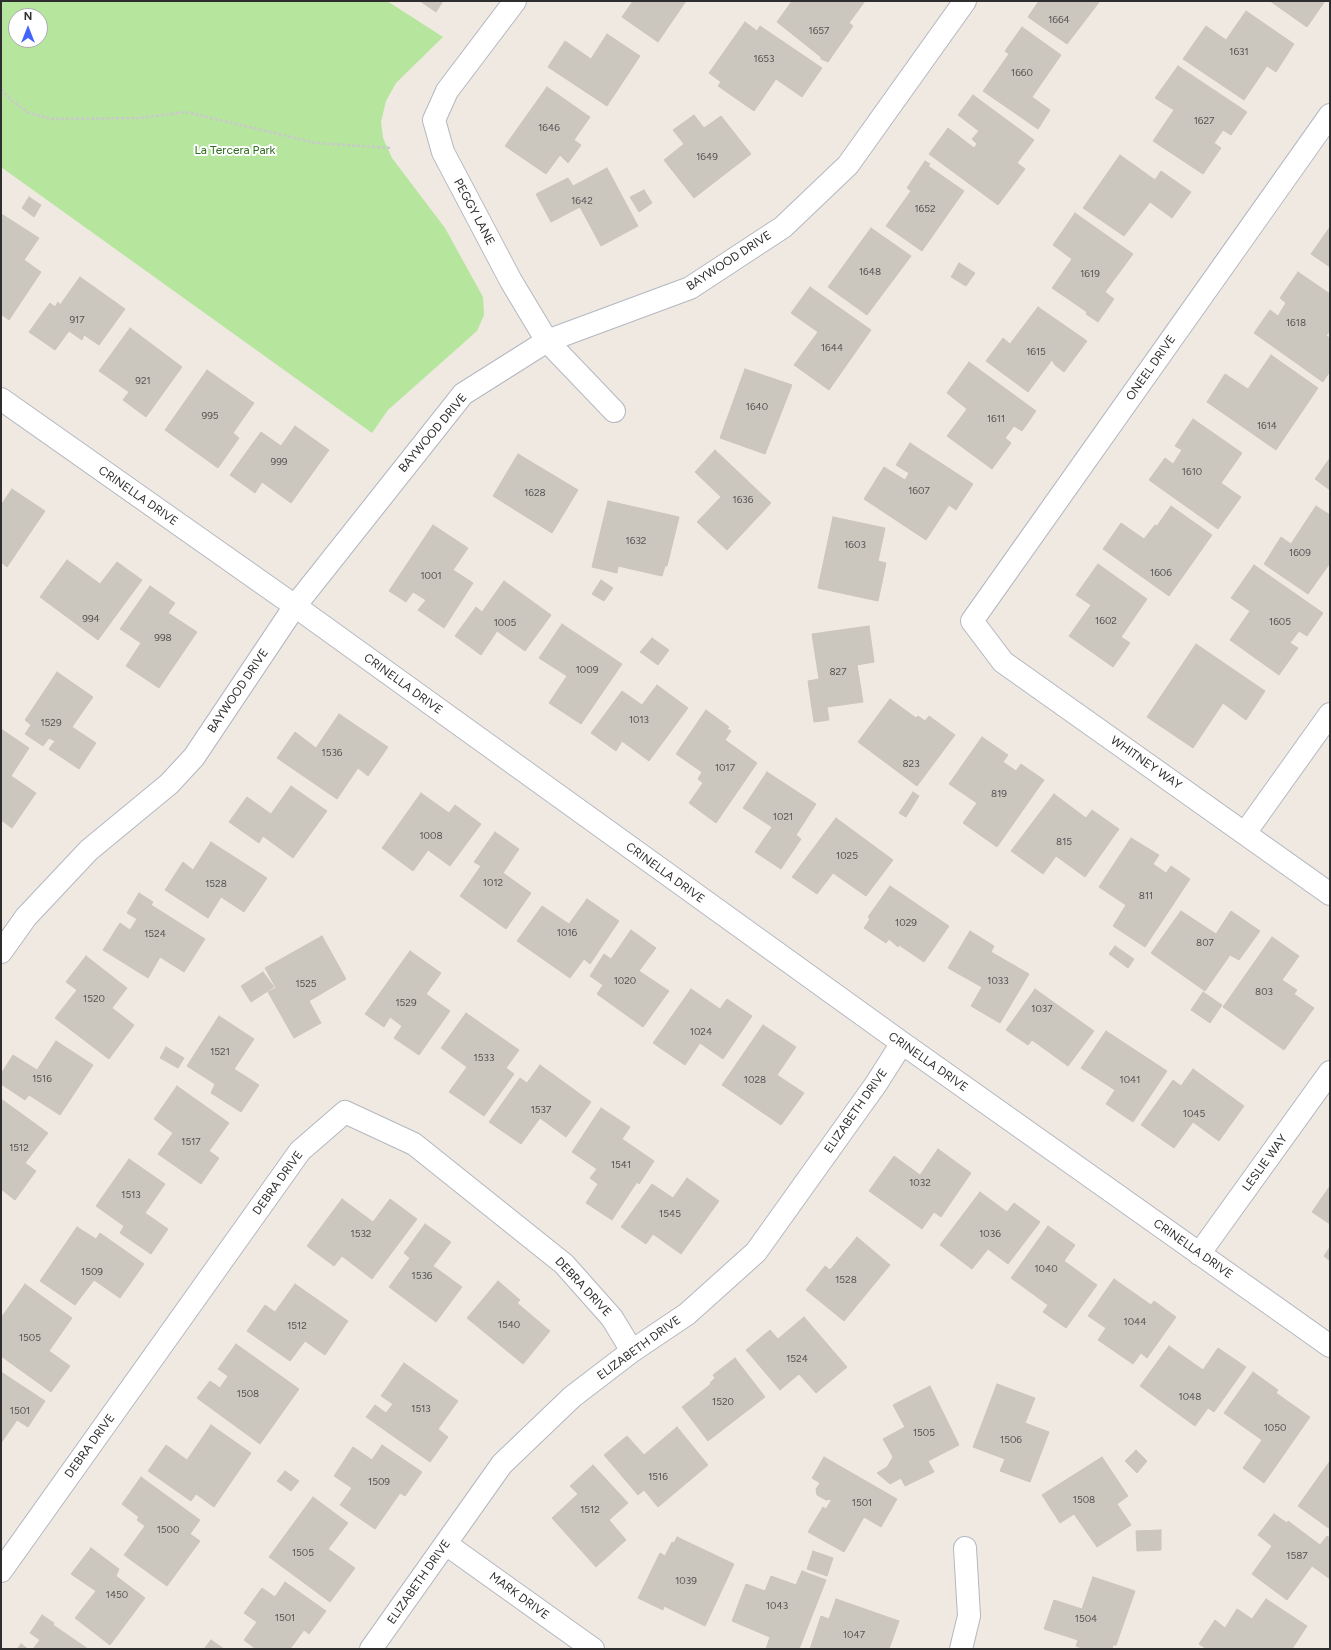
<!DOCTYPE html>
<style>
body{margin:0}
#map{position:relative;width:1331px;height:1650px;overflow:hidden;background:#efe9e1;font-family:Figtree,sans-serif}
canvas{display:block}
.frame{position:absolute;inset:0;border:2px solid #2e2e2e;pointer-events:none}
.north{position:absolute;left:8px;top:8px;width:40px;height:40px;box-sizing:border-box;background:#fff;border:1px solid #ababab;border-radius:50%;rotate:0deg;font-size:11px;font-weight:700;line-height:16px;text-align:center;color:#2e2e2e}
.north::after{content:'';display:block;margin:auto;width:14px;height:18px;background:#4264fb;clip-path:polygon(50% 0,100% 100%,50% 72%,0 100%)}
</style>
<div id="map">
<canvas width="1331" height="1650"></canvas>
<div class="frame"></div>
<div class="north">N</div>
</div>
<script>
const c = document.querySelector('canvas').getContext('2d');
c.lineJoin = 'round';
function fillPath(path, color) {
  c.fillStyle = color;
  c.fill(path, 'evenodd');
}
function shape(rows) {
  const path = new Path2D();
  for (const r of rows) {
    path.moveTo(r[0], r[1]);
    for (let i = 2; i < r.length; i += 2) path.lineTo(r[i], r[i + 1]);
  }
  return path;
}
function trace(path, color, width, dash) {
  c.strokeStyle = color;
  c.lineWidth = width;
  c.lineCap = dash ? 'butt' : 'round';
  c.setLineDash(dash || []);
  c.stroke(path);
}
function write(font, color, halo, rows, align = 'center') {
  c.font = font + ' Figtree,sans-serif';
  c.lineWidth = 4;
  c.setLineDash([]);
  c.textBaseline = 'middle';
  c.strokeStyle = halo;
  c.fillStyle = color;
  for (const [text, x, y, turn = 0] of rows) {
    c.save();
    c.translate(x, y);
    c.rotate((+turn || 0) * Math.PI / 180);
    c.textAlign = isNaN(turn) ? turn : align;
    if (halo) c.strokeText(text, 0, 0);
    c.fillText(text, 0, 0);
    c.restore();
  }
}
fillPath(shape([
 [1,1,387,1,443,37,396,83,386,101,381,122,383,138,392,158,445,228,483,297,484,315,477,331,388,410,372,433,1,167],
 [16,16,40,16,40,40,16,40]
]), '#b6e59e');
const building = shape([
 [420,1,443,1,436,12,420,1],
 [633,1,686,1,658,42,622,17,633,1],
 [792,1,865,1,849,23,853,26,828,62,821,59,821,57,777,22,792,1],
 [1039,1,1100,1,1067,44,1028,17,1039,1],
 [1270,1,1325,1,1307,27,1270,1],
 [1246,11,1294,44,1276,72,1267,66,1244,100,1183,59,1206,26,1226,40,1246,11],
 [745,22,757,31,760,26,822,68,802,97,776,79,754,111,718,86,721,82,709,73,745,22],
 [1022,27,1061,55,1032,97,1050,110,1038,129,983,91,1009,54,1005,51,1022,27],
 [607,34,640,56,607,106,548,67,565,41,591,59,607,34],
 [1178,66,1247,112,1231,135,1223,130,1214,143,1221,148,1203,174,1153,141,1174,110,1155,98,1178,66],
 [547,87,590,117,574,140,581,145,568,163,560,155,546,174,505,146,547,87],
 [973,95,1034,140,1017,163,1025,169,998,205,929,154,948,128,974,148,977,144,972,139,979,131,958,115,973,95],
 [694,115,704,128,721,116,751,154,694,198,664,160,684,144,673,130,694,115],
 [1120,155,1155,180,1161,171,1191,192,1172,218,1150,202,1124,236,1083,208,1120,155],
 [925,161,930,164,928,166,964,191,922,251,886,226,911,191,907,188,925,161],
 [607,168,638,226,601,246,580,207,551,222,536,194,568,178,573,186,607,168],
 [644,190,652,203,639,212,630,197,644,190],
 [29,197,41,205,34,217,22,208,29,197],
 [1075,213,1133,254,1105,292,1114,299,1098,322,1086,314,1087,312,1052,288,1072,259,1053,245,1075,213],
 [3,215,39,238,24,260,41,272,9,320,1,314,1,218,3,215],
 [1330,227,1330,267,1311,254,1330,227],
 [871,228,911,256,867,315,828,287,871,228],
 [959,263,975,273,966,286,951,277,959,263],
 [1298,272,1330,294,1330,330,1326,336,1330,338,1330,371,1323,382,1254,333,1270,310,1278,316,1286,303,1280,298,1298,272],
 [80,277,125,309,99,345,84,335,82,340,69,331,55,350,29,332,50,303,55,307,58,302,60,305,80,277],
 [810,287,871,330,829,390,794,365,818,332,791,313,810,287],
 [1038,307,1087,341,1064,372,1055,365,1052,360,1028,392,986,361,1003,338,1010,344,1038,307],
 [130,328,182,367,146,417,123,400,129,392,99,371,130,328],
 [1271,355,1318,388,1276,450,1207,402,1225,374,1248,389,1271,355],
 [969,362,1036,411,1022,431,1014,426,1005,438,1011,443,992,469,947,436,967,409,947,393,969,362],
 [745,369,792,385,765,454,720,438,745,369],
 [207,370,254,403,233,433,239,438,218,468,165,430,207,370],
 [1193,419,1242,453,1221,483,1241,497,1218,529,1149,480,1165,458,1173,464,1182,450,1175,446,1193,419],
 [295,426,329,450,291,503,262,482,255,493,230,475,261,432,281,446,295,426],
 [910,443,973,484,956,510,949,505,926,540,864,499,884,467,905,480,909,473,896,465,910,443],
 [715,450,771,503,727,550,697,522,721,497,695,472,715,450],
 [518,454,578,490,552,533,493,496,518,454],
 [1330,458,1330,490,1315,479,1330,458],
 [12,489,45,511,7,567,1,562,1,505,12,489],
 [608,501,679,517,667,566,665,566,662,576,618,566,617,573,592,567,608,501],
 [1171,506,1212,535,1169,596,1103,549,1121,523,1144,539,1155,525,1157,526,1171,506],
 [1316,506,1330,515,1330,563,1308,594,1264,564,1281,537,1291,544,1316,506],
 [833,517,885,528,878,561,886,563,878,601,818,588,833,517],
 [433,525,468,548,453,570,473,583,444,628,418,610,426,600,413,592,406,602,389,591,433,525],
 [67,560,100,584,117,562,142,580,98,640,40,597,67,560],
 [1098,564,1147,599,1121,637,1130,643,1113,667,1069,636,1091,605,1076,595,1098,564],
 [1254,565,1323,613,1307,636,1299,631,1290,643,1298,648,1279,675,1230,640,1250,611,1231,598,1254,565],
 [601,580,613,588,604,601,592,594,601,580],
 [504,581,551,615,525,651,497,631,481,655,455,636,476,607,482,612,504,581],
 [150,586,175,603,168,613,197,632,159,688,126,666,141,643,120,629,150,586],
 [562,624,622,664,581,724,549,703,567,676,539,658,562,624],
 [869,626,874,662,857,665,863,702,827,707,829,720,814,722,808,681,819,679,812,634,869,626],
 [652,638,669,650,658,665,640,652,652,638],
 [1196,644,1265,691,1246,720,1223,703,1193,748,1147,717,1196,644],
 [57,672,93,697,72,727,96,743,79,769,49,749,55,741,49,738,43,746,25,734,31,725,25,720,57,672],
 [657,685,688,708,649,761,622,741,616,751,591,733,622,691,642,705,657,685],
 [890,699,916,718,918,716,925,721,929,716,955,735,917,786,858,742,890,699],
 [706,710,729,727,727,729,731,731,725,740,757,763,716,823,689,803,703,783,698,779,702,772,676,754,706,710],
 [339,714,388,747,368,776,358,768,337,799,277,758,295,732,316,748,339,714],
 [1,729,29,748,11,776,36,793,12,828,1,820,1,729],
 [982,737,1008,755,1003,762,1016,771,1021,764,1044,780,997,847,963,823,977,803,949,784,982,737],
 [767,772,816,804,796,835,801,839,781,869,755,852,772,827,743,808,767,772],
 [291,786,327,811,293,858,263,836,259,843,229,822,247,797,271,814,291,786],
 [913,792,919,796,906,817,899,813,913,792],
 [421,793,449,813,455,805,481,824,450,866,428,850,413,871,382,848,421,793],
 [1054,794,1086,818,1092,810,1119,829,1085,877,1056,856,1043,874,1011,851,1054,794],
 [836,818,893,860,866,896,833,873,817,894,792,877,836,818],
 [495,832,519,849,503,873,531,893,506,929,460,896,481,866,474,862,495,832],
 [1131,838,1159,855,1153,864,1166,873,1171,866,1190,879,1145,947,1113,926,1126,905,1099,887,1131,838],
 [211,842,267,878,244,912,221,897,208,918,165,890,183,862,193,870,211,842],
 [890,886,949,926,924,962,899,945,898,947,889,939,886,943,864,928,870,919,868,917,890,886],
 [139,893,153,902,151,905,205,939,184,972,160,957,148,978,103,950,120,923,130,930,137,919,127,913,139,893],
 [587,899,619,921,590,964,584,959,570,978,517,941,542,906,569,924,587,899],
 [1181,911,1216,934,1231,911,1260,931,1239,960,1230,955,1205,991,1151,953,1181,911],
 [631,930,656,948,639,971,669,991,643,1027,597,994,603,985,590,976,604,954,611,959,631,930],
 [970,931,994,946,991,952,1029,974,1000,1023,971,1006,982,987,948,968,970,931],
 [322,936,346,979,309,1001,321,1023,294,1038,268,992,276,988,265,968,322,936],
 [1272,937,1299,956,1282,980,1297,990,1294,994,1314,1008,1284,1050,1223,1007,1272,937],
 [1115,946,1134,959,1128,968,1109,954,1115,946],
 [410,951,441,973,426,994,450,1011,419,1055,394,1038,402,1026,390,1017,384,1027,365,1014,410,951],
 [86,956,127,988,112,1008,134,1025,109,1059,55,1018,77,990,66,982,86,956],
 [263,972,274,987,251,1002,241,986,263,972],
 [691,989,720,1009,727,999,752,1016,723,1059,700,1043,685,1065,653,1043,691,989],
 [1035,989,1094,1031,1068,1066,1032,1040,1028,1045,1006,1030,1035,989],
 [1203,992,1222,1005,1210,1023,1191,1010,1203,992],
 [466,1013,519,1050,506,1068,514,1074,484,1116,449,1092,467,1067,441,1048,466,1013],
 [219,1016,254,1039,234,1069,259,1085,241,1112,211,1093,215,1084,187,1066,219,1016],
 [763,1025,796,1047,777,1075,804,1093,781,1125,722,1085,763,1025],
 [1106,1031,1167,1071,1133,1122,1106,1104,1115,1090,1081,1068,1106,1031],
 [56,1041,93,1065,60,1115,29,1095,25,1100,1,1084,1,1074,13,1055,37,1070,56,1041],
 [166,1047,184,1058,178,1068,160,1058,166,1047],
 [540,1065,591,1102,566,1137,540,1118,521,1144,489,1122,520,1078,527,1083,540,1065],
 [1193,1069,1244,1106,1219,1141,1193,1122,1174,1148,1141,1125,1173,1080,1181,1086,1193,1069],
 [177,1086,229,1123,209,1151,219,1158,201,1184,158,1154,173,1133,154,1119,177,1086],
 [1,1099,48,1133,25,1163,36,1171,15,1200,1,1189,1,1099],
 [601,1108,630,1127,622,1139,654,1161,639,1184,637,1182,612,1220,586,1203,598,1184,590,1178,597,1169,572,1152,601,1108],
 [938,1149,971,1173,941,1217,934,1212,922,1229,869,1191,894,1156,920,1175,938,1149],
 [129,1159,165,1184,145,1213,168,1229,151,1254,120,1233,124,1226,96,1206,129,1159],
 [687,1178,719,1201,681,1254,653,1234,646,1244,621,1227,652,1184,673,1198,687,1178],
 [1330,1186,1330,1224,1312,1212,1330,1186],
 [980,1192,1007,1212,1014,1203,1040,1222,1008,1264,988,1249,972,1269,940,1245,980,1192],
 [342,1199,373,1222,390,1199,417,1219,372,1279,342,1256,334,1266,307,1246,342,1199],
 [425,1224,451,1242,433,1266,462,1287,436,1322,389,1287,410,1258,404,1253,425,1224],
 [1048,1226,1075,1245,1064,1261,1097,1285,1066,1328,1043,1312,1048,1305,1011,1278,1048,1226],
 [77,1227,96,1239,100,1233,144,1264,120,1298,94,1280,75,1305,40,1281,77,1227],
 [857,1237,890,1265,844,1321,806,1290,825,1266,830,1270,857,1237],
 [1330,1247,1330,1261,1324,1256,1330,1247],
 [1114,1279,1151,1305,1154,1301,1176,1317,1147,1358,1141,1353,1133,1364,1098,1340,1106,1328,1088,1316,1114,1279],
 [498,1281,520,1300,517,1303,550,1331,523,1364,467,1318,498,1281],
 [25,1284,72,1318,49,1351,70,1366,51,1392,1,1356,1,1318,25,1284],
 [295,1284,348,1321,325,1355,305,1341,290,1361,247,1331,265,1305,275,1312,295,1284],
 [804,1317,847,1367,816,1393,799,1374,780,1390,746,1350,770,1330,778,1339,804,1317],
 [236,1344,299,1389,260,1444,197,1398,210,1381,220,1388,228,1376,218,1369,236,1344],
 [1169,1346,1203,1370,1218,1348,1246,1367,1214,1412,1208,1408,1195,1426,1140,1386,1169,1346],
 [735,1358,765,1397,708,1441,682,1407,711,1384,710,1383,715,1378,713,1375,735,1358],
 [404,1363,458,1401,438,1429,448,1437,430,1462,366,1417,375,1405,386,1413,393,1404,381,1396,404,1363],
 [1,1372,45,1401,28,1427,17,1420,1,1443,1,1372],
 [1253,1372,1278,1390,1276,1393,1310,1417,1264,1483,1243,1468,1262,1440,1224,1413,1253,1372],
 [997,1384,1035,1398,1025,1423,1049,1432,1030,1482,1000,1471,1005,1459,973,1447,997,1384],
 [930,1386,959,1445,928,1461,934,1472,905,1486,901,1478,890,1484,877,1473,887,1467,893,1457,883,1439,905,1427,893,1405,930,1386],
 [211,1425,251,1453,214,1507,196,1494,191,1501,148,1471,166,1445,187,1460,211,1425],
 [677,1427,708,1465,658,1507,644,1490,638,1495,604,1455,627,1436,644,1455,677,1427],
 [382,1445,422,1472,405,1496,400,1493,375,1529,340,1505,352,1488,334,1476,353,1447,372,1460,382,1445],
 [1136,1450,1147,1461,1137,1473,1125,1461,1136,1450],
 [824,1457,897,1499,881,1527,864,1517,844,1552,808,1532,823,1507,826,1509,832,1499,826,1500,817,1495,816,1489,820,1483,812,1478,824,1457],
 [1102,1457,1128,1496,1117,1504,1131,1525,1097,1547,1074,1514,1060,1523,1042,1495,1102,1457],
 [1330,1461,1330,1529,1298,1506,1330,1461],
 [593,1465,628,1503,609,1520,626,1540,596,1567,552,1518,578,1494,570,1486,593,1465],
 [285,1471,299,1481,291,1491,277,1481,285,1471],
 [141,1477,200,1520,190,1534,200,1541,167,1586,124,1555,145,1526,137,1520,139,1517,122,1504,141,1477],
 [313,1497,348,1523,328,1549,355,1568,330,1602,269,1557,313,1497],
 [1274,1514,1287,1523,1288,1521,1320,1545,1327,1536,1330,1538,1330,1579,1312,1566,1287,1600,1252,1574,1272,1546,1258,1535,1274,1514],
 [1161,1530,1161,1550,1137,1551,1136,1531,1161,1530],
 [677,1537,734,1564,705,1626,664,1606,663,1610,638,1598,660,1553,665,1556,672,1542,674,1543,677,1537],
 [91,1548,119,1569,116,1576,145,1598,110,1645,75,1618,96,1591,71,1574,91,1548],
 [813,1551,833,1558,827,1576,807,1569,813,1551],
 [802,1571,826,1580,799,1649,766,1649,770,1637,732,1621,746,1584,765,1591,771,1576,796,1585,802,1571],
 [1093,1577,1135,1591,1116,1645,1113,1645,1112,1649,1085,1649,1076,1646,1078,1640,1044,1629,1054,1600,1082,1609,1093,1577],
 [285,1582,326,1611,309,1634,304,1630,290,1649,256,1649,244,1640,257,1622,244,1613,262,1588,275,1597,285,1582],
 [836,1599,899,1621,889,1649,810,1649,821,1616,829,1619,836,1599],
 [1266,1599,1307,1626,1292,1649,1207,1649,1199,1644,1215,1620,1225,1628,1237,1609,1252,1619,1266,1599],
 [42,1615,54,1623,53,1625,88,1649,33,1649,40,1640,30,1633,42,1615],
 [211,1640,224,1649,204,1649,211,1640],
 [21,1644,28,1649,17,1649,21,1644]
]);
fillPath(building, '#cbc7bf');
trace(building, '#cbc5ba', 1);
const minor = shape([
 [515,1,447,91,434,120,443,152,511,281,547,341,614,411],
 [1330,115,972,621,1003,662,1330,894],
 [1,399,295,606,902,1043,1330,1346],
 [1245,833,1330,714],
 [1,952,26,917,89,850,169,784,194,757,295,606,463,394,547,341,690,288,783,227,848,165,965,1],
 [1199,1254,1330,1072],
 [446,1544,593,1649],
 [1,1571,300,1151,345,1112,414,1144,564,1264,612,1318,632,1351],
 [371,1649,502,1464,572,1397,632,1351,687,1314,756,1252,876,1084,902,1043],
 [961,1649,969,1616,965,1548]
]);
trace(minor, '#b4b7c1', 24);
trace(shape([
 [1,89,11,100,29,113,52,119,139,118,186,112,316,143,391,148]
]), '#c9c9c9', 2.5, [3, 2]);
trace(minor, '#fff', 22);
write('10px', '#555452', null, [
 ["1664",1059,20],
 ["1657",819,31],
 ["1631",1239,52],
 ["1653",764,59],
 ["1660",1022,73],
 ["1627",1204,121],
 ["1646",549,128],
 ["1649",707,157],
 ["1642",582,201],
 ["1652",925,209],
 ["1648",870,272],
 ["1619",1090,274],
 ["917",77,320],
 ["1618",1296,323],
 ["1644",832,348],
 ["1615",1036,352],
 ["921",143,381],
 ["1640",757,407],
 ["995",210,416],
 ["1611",996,419],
 ["1614",1267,426],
 ["999",279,462],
 ["1610",1192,472],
 ["1607",919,491],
 ["1628",535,493],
 ["1636",743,500],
 ["1632",636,541],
 ["1603",855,545],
 ["1609",1300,553],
 ["1606",1161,573],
 ["1001",431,576],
 ["994",91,619],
 ["1602",1106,621],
 ["1605",1280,622],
 ["1005",505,623],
 ["998",163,638],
 ["1009",587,670],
 ["827",838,672],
 ["1013",639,720],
 ["1529",51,723],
 ["1536",332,753],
 ["823",911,764],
 ["1017",725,768],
 ["819",999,794],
 ["1021",783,817],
 ["1008",431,836],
 ["815",1064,842],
 ["1025",847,856],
 ["1012",493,883],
 ["1528",216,884],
 ["811",1146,896],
 ["1029",906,923],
 ["1016",567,933],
 ["1524",155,934],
 ["807",1205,943],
 ["1020",625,981],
 ["1033",998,981],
 ["1525",306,984],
 ["803",1264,992],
 ["1520",94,999],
 ["1529",406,1003],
 ["1037",1042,1009],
 ["1024",701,1032],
 ["1521",220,1052],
 ["1533",484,1058],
 ["1516",42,1079],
 ["1028",755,1080],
 ["1041",1130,1080],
 ["1537",541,1110],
 ["1045",1194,1114],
 ["1517",191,1142],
 ["1512",19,1148],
 ["1541",621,1165],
 ["1032",920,1183],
 ["1513",131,1195],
 ["1545",670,1214],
 ["1532",361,1234],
 ["1036",990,1234],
 ["1040",1046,1269],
 ["1509",92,1272],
 ["1536",422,1276],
 ["1528",846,1280],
 ["1044",1135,1322],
 ["1540",509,1325],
 ["1512",297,1326],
 ["1505",30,1338],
 ["1524",797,1359],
 ["1508",248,1394],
 ["1048",1190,1397],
 ["1520",723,1402],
 ["1513",421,1409],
 ["1501",20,1411],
 ["1050",1275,1428],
 ["1505",924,1433],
 ["1506",1011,1440],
 ["1516",658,1477],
 ["1509",379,1482],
 ["1508",1084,1500],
 ["1501",862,1503],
 ["1512",590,1510],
 ["1500",168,1530],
 ["1505",303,1553],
 ["1587",1297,1556],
 ["1039",686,1581],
 ["1450",117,1595],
 ["1043",777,1606],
 ["1501",285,1618],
 ["1504",1086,1619],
 ["1047",854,1635]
]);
write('12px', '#2c6e1b', '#fff', [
 ["La Tercera Park",235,150]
]);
write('12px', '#2e2e2e', '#fff', [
 ["PEGGY LANE",474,212,62],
 ["BAYWOOD DRIVE",729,261,-33],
 ["ONEEL DRIVE",1151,368,-55],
 ["BAYWOOD DRIVE",433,433,-50],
 ["CRINELLA DRIVE",138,496,35],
 ["CRINELLA DRIVE",403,684,36],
 ["BAYWOOD DRIVE",238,691,-56],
 ["WHITNEY WAY",1146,763,35],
 ["CRINELLA DRIVE",665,873,36],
 ["CRINELLA DRIVE",928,1062,35],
 ["ELIZABETH DRIVE",856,1111,-55],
 ["LESLIE WAY",1265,1163,-54],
 ["DEBRA DRIVE",278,1183,-54],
 ["CRINELLA DRIVE",1193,1249,35],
 ["DEBRA DRIVE",583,1287,47],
 ["ELIZABETH DRIVE",639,1348,-36],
 ["DEBRA DRIVE",90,1446,-54],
 ["ELIZABETH DRIVE",419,1582,-55],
 ["MARK DRIVE",519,1596,36]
]);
</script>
